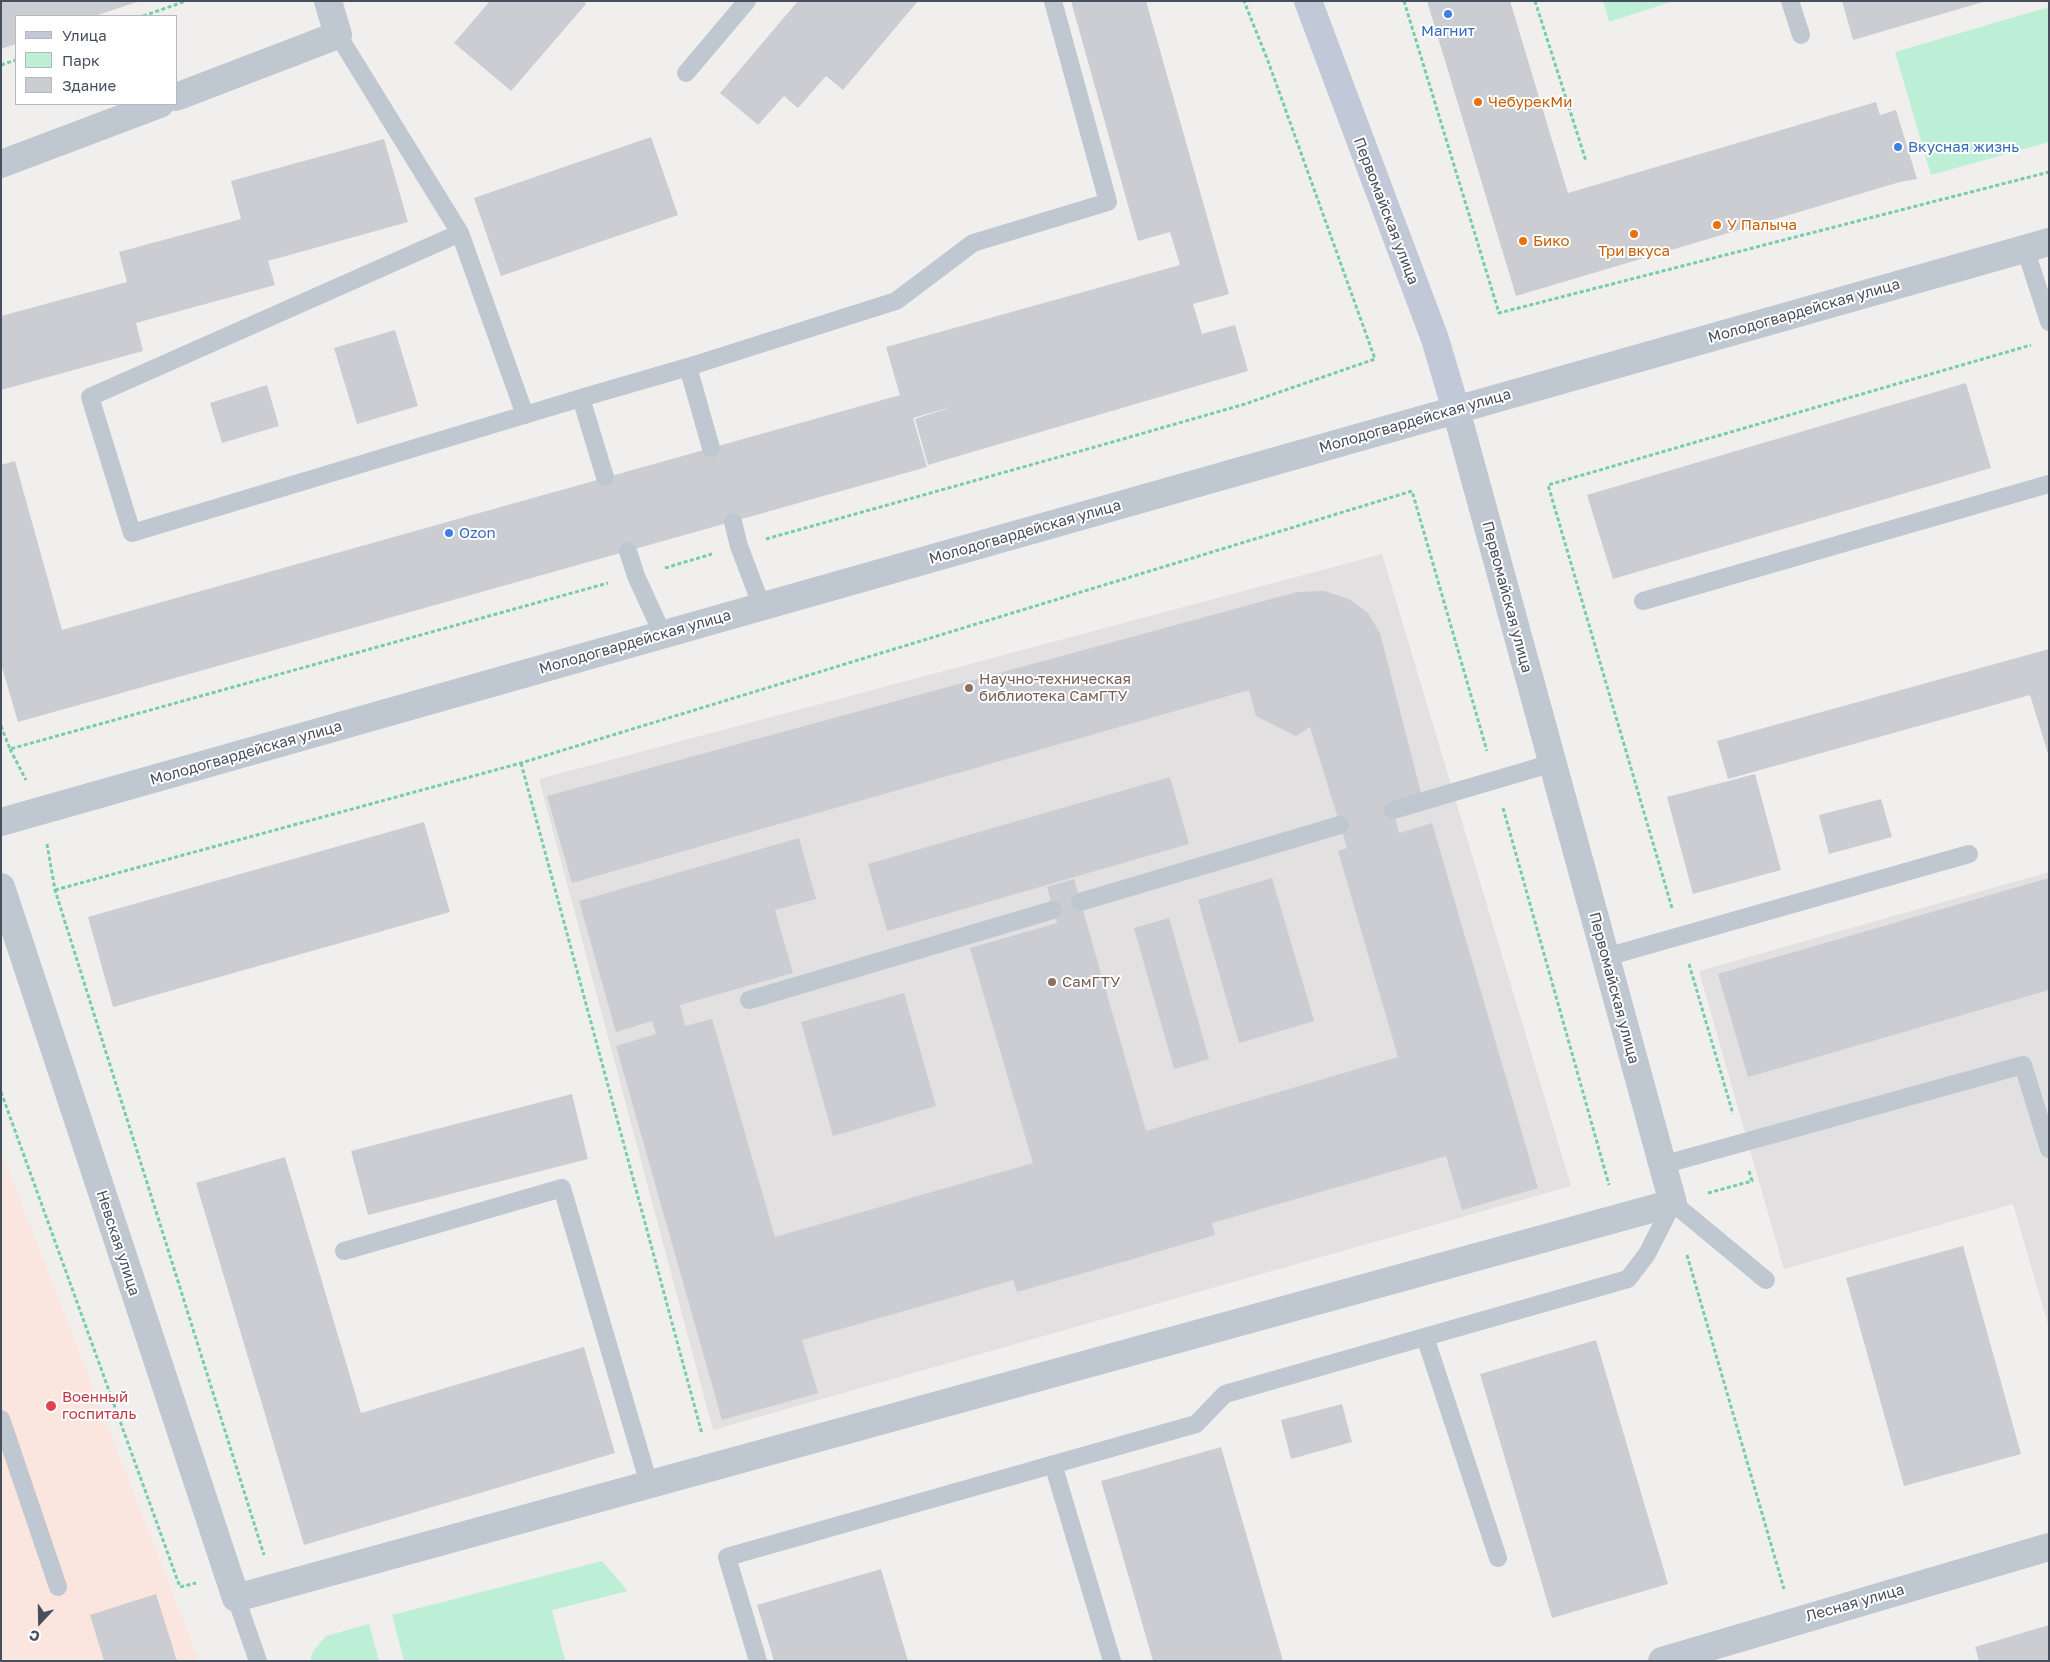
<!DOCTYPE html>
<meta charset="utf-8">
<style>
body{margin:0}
#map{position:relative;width:2050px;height:1662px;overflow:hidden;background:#f1efee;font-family:"Golos Text",sans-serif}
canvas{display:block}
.frame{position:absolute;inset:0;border:2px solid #474f5c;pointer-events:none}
.legend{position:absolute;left:15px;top:15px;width:162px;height:90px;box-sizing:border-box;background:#fff;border:1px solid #b5b9be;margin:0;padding:6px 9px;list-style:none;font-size:15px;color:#474f5c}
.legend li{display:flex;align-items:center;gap:10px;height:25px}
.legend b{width:25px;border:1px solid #b5b9be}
.north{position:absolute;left:15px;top:1597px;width:50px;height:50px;-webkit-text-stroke:4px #fff;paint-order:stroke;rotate:201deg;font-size:14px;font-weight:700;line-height:20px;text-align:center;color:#474f5c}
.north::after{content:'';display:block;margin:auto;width:18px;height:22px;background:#474f5c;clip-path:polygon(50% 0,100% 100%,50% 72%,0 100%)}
</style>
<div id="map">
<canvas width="2050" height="1662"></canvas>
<div class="frame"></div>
<ul class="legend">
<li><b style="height:6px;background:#c1c9d8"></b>Улица</li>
<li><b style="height:14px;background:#bdefd7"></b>Парк</li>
<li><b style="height:14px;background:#cbcdd3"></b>Здание</li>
</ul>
<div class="north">С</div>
</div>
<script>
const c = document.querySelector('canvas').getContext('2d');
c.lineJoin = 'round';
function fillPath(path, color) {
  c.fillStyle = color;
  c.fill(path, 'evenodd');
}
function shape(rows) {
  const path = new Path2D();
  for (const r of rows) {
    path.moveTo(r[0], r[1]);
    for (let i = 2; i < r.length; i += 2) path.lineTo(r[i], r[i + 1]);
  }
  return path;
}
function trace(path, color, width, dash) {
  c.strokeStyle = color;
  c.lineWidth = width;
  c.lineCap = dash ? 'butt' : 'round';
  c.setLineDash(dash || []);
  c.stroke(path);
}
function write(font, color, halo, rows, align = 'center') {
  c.font = font + ' "Golos Text",sans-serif';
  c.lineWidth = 4;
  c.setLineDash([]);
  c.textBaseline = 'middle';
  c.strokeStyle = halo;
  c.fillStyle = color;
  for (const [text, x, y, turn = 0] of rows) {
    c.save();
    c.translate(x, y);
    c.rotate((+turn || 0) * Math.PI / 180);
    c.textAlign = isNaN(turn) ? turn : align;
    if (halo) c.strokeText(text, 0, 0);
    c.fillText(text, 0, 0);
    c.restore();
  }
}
fillPath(shape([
 [1382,554,1571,1186,713,1430,539,779],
 [2049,872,2049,1328,2013,1204,1784,1269,1699,971]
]), '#e2e0e0');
fillPath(shape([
 [1,1150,199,1661,1,1661]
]), '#fbe5df');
fillPath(shape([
 [1603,1,1674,1,1609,22],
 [2049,7,2049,142,1931,175,1895,52],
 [602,1561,628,1591,552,1610,565,1660,404,1661,392,1615],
 [369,1624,379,1661,310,1661,313,1651,326,1636]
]), '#bdefd7');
fillPath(shape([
 [1,1,137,1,137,2,95,16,16,16,16,44,1,49],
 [490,1,583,1,586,4,511,91,454,43],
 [798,1,918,1,843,90,826,76,798,108,784,96,758,125,720,93],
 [1071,1,1146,1,1229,294,1193,304,1202,334,1235,325,1248,371,928,465,915,419,954,406,913,418,927,467,18,722,1,664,1,465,15,461,62,630,900,395,886,347,1180,265,1170,232,1138,241],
 [1427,1,1510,1,1568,193,1876,102,1880,115,1896,110,1917,179,1900,182,1516,296],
 [1842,1,1983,1,1983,2,1853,40],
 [651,137,678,215,501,276,474,198],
 [384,139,408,222,268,261,275,285,136,323,143,351,1,390,1,316,127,282,119,252,241,219,231,181],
 [395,330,418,406,357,424,334,348],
 [1966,383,1991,468,1613,579,1587,495],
 [267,385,279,426,222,443,210,403],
 [1324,591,1349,599,1368,613,1380,633,1421,793,1391,802,1399,833,1432,823,1538,1188,1462,1210,1446,1156,1212,1223,1215,1235,1126,1261,1017,1292,1013,1280,802,1340,818,1393,722,1420,616,1046,656,1034,652,1021,616,1032,579,901,799,838,816,899,775,910,793,973,680,1005,685,1026,712,1019,775,1237,1033,1163,970,948,1057,923,1047,887,1074,879,1146,1131,1398,1057,1338,851,1347,848,1310,727,1296,736,1256,716,1249,690,572,883,547,796,1297,592],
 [2049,649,2049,757,2030,695,1728,779,1717,741],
 [1755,774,1781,870,1693,894,1667,797],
 [1170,777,1189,844,887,931,868,864],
 [1881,799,1892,837,1829,854,1819,815],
 [424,822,450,912,113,1007,88,917],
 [1272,878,1314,1021,1239,1043,1198,900],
 [2049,878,2049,990,1748,1077,1718,974],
 [1169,918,1209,1059,1174,1069,1134,928],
 [904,993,936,1106,833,1136,801,1022],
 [572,1094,588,1159,368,1215,351,1151],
 [285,1157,361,1413,584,1347,615,1453,304,1545,196,1183],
 [1963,1246,2021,1454,1904,1486,1846,1278],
 [1596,1340,1668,1584,1552,1618,1480,1374],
 [1342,1404,1352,1442,1291,1459,1281,1420],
 [1221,1447,1283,1661,1153,1661,1101,1481],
 [881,1569,908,1661,774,1661,757,1605],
 [156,1594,177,1661,104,1661,90,1615],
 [2049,1625,2049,1661,1979,1661,1975,1647]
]), '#cbcdd3');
trace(shape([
 [1404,1,1499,313,2049,172],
 [1535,1,1586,161],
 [143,16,186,1],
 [1,65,16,60],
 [766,539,1109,443,1245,404,1375,359,1268,61,1244,1],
 [665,568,712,554],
 [1,726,10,749,608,583],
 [10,749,26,780],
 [521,763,702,1434],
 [1503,808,1609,1185],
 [47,844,55,890,264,1555],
 [55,890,521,763,1412,491,1487,751],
 [1672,908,1548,485,2031,345],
 [1689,964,1733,1114],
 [1,1092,180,1587,196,1583],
 [1708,1193,1752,1181,1749,1171],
 [1687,1255,1784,1589]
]), '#75cdad', 3, [4, 2.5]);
trace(shape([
 [1790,1,1801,35],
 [338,35,460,233],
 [686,73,747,1],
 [2025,248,2049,322],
 [581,398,688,367],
 [525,415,460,233,90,397,132,533,581,398,605,477],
 [711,448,688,367,896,301,973,243,1108,202,1053,1],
 [733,522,739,546,762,607],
 [628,551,636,576,663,635],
 [1643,601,2049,484],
 [1393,810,1553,763],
 [1080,902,1340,825],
 [1606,957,1969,854],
 [749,1000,1053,910],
 [1662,1165,2023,1065,2049,1149],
 [344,1251,562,1188,649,1484],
 [1425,1337,1498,1558],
 [1,1419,58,1587],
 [1053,1464,1112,1661],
 [236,1598,258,1661],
 [758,1661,727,1557,1196,1424,1225,1394,1628,1279,1647,1254,1673,1203,1766,1280]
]), '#bfc7d1', 18);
trace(shape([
 [176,97,338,35,328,1],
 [1,164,160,104],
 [1,822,2049,242],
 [1,887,236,1598,1673,1203,1456,410],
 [1662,1661,2049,1547]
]), '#bfc7d1', 28);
trace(shape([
 [1308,1,1435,339,1456,410]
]), '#c1c9d8', 28);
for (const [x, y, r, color] of [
 [1448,14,5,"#3f7fe0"],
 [1478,102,5,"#e8710a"],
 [1898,147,5,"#3f7fe0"],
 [1717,225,5,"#e8710a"],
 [1634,234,5,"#e8710a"],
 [1523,241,5,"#e8710a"],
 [449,533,5,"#3f7fe0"],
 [969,688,5,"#8d6e63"],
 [1052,982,5,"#8d6e63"],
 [51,1406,6,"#e0444e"]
]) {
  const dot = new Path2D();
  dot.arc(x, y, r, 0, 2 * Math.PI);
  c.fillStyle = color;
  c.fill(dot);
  trace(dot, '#fff', 2);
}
write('15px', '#366cbe', '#fff', [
 ["Магнит",1448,31,"center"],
 ["Вкусная жизнь",1908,147],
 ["Ozon",459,533]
], 'left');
write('15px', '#c56008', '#fff', [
 ["ЧебурекМи",1488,102],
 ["У Палыча",1727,225],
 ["Бико",1533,241],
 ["Три вкуса",1634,251,"center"]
], 'left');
write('15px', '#474f5c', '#fff', [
 ["Первомайская улица",1386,211,69],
 ["Молодогвардейская улица",1804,311,-16],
 ["Молодогвардейская улица",1415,421,-16],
 ["Молодогвардейская улица",1025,532,-16],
 ["Первомайская улица",1507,597,75],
 ["Молодогвардейская улица",635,642,-16],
 ["Молодогвардейская улица",246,753,-16],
 ["Первомайская улица",1614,988,75],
 ["Невская улица",118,1243,72],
 ["Лесная улица",1855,1603,-16]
]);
write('15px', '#785e54', '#fff', [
 ["Научно-техническая",979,679],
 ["библиотека СамГТУ",979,696],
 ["СамГТУ",1062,982]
], 'left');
write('15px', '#be3a42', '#fff', [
 ["Военный",62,1397],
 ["госпиталь",62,1414]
], 'left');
</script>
